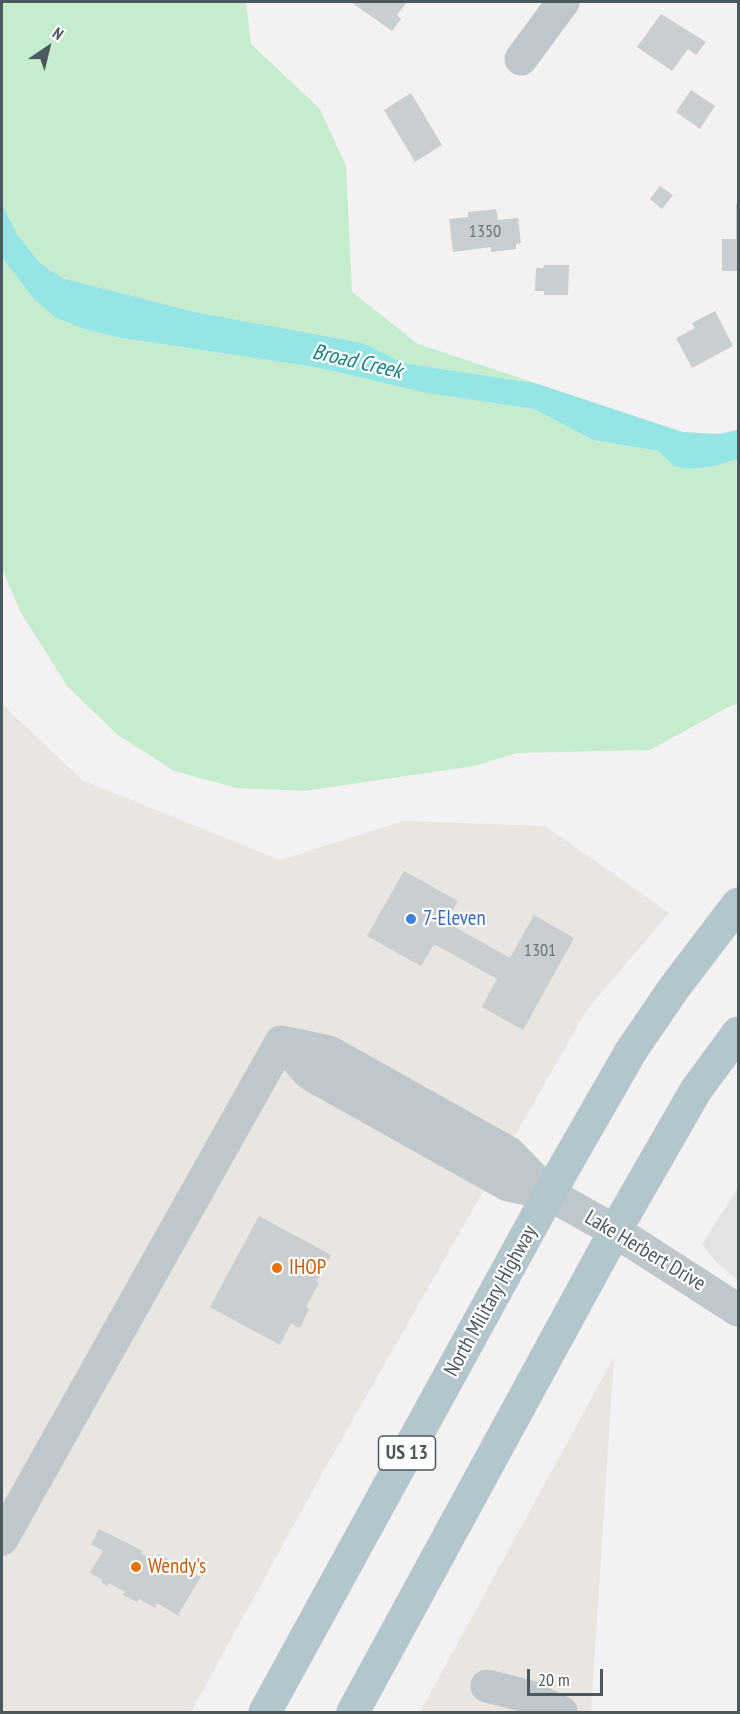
<!DOCTYPE html>
<style>
body{margin:0}
#map{position:relative;width:740px;height:1714px;overflow:hidden;background:#f3f1f2;font-family:"PT Sans Narrow",sans-serif}
canvas{display:block}
.frame{position:absolute;inset:0;border:3px solid #4b585d;pointer-events:none}
.north{position:absolute;left:18px;top:18px;width:60px;height:60px;-webkit-text-stroke:4px #fff;paint-order:stroke;rotate:35deg;font-size:16px;font-weight:700;line-height:24px;text-align:center;color:#4b585d}
.north::after{content:'';display:block;margin:auto;width:21px;height:27px;background:#4b585d;clip-path:polygon(50% 0,100% 100%,50% 72%,0 100%)}
.scale{position:absolute;left:527px;top:1669px;width:76px;height:27px;box-sizing:border-box;border:3px solid #4b585d;border-top:0;padding-left:8px;font-size:18px;line-height:21px;white-space:nowrap;color:#4b585d;-webkit-text-stroke:4px #fff;paint-order:stroke}
</style>
<div id="map">
<canvas width="740" height="1714"></canvas>
<div class="frame"></div>
<div class="north">N</div>
<div class="scale">20 m</div>
</div>
<script>
const c = document.querySelector('canvas').getContext('2d');
c.lineJoin = 'round';
function fillPath(path, color) {
  c.fillStyle = color;
  c.fill(path, 'evenodd');
}
function shape(rows) {
  const path = new Path2D();
  for (const r of rows) {
    path.moveTo(r[0], r[1]);
    for (let i = 2; i < r.length; i += 2) path.lineTo(r[i], r[i + 1]);
  }
  return path;
}
function trace(path, color, width, dash) {
  c.strokeStyle = color;
  c.lineWidth = width;
  c.lineCap = dash ? 'butt' : 'round';
  c.setLineDash(dash || []);
  c.stroke(path);
}
function write(font, color, halo, rows, align = 'center') {
  c.font = font + ' "PT Sans Narrow",sans-serif';
  c.lineWidth = 4.5;
  c.setLineDash([]);
  c.textBaseline = 'middle';
  c.strokeStyle = halo;
  c.fillStyle = color;
  for (const [text, x, y, turn = 0] of rows) {
    c.save();
    c.translate(x, y);
    c.rotate((+turn || 0) * Math.PI / 180);
    c.textAlign = isNaN(turn) ? turn : align;
    if (halo) c.strokeText(text, 0, 0);
    c.fillText(text, 0, 0);
    c.restore();
  }
}
fillPath(shape([
 [2,704,82,780,280,860,404,821,545,826,669,913,586,1011,318,1481,191,1712,2,1712],
 [614,1357,591,1712,420,1712]
]), '#e9e5e0');
fillPath(shape([
 [738,1188,738,1280,719,1265,702,1244]
]), '#e4e3e3');
fillPath(shape([
 [2,2,246,2,251,44,320,109,346,166,352,292,418,344,535,383,403,363,363,343,195,312,62,278,39,262,17,234,2,204],
 [2,258,34,299,81,328,116,337,320,368,426,393,534,409,593,440,658,451,675,467,688,469,711,467,738,459,738,704,732,705,650,750,517,753,474,766,304,791,237,788,174,771,118,735,68,687,21,613,2,568]
]), '#c5eccc');
fillPath(shape([
 [2,204,17,234,39,262,62,278,195,312,363,343,403,363,535,383,683,432,718,434,738,430,738,459,711,467,688,469,675,467,658,451,593,440,534,409,426,393,320,368,116,337,81,328,55,317,34,299,2,258]
]), '#96e5e5');
fillPath(shape([
 [351,2,407,2,397,15,401,19,392,31],
 [661,14,706,42,696,55,688,49,672,71,637,47],
 [691,90,715,106,700,129,676,112],
 [411,93,442,145,415,162,384,110],
 [660,186,673,195,662,209,650,199],
 [736,204,738,204,738,271,722,271,722,239,736,239],
 [496,209,498,220,518,218,521,243,516,244,516,249,491,252,491,247,453,252,449,219,468,217,468,212],
 [544,265,569,265,568,295,544,295,544,291,535,291,536,268,543,268],
 [715,311,733,346,692,368,676,338,695,328,692,323],
 [404,871,458,901,446,922,510,958,534,915,574,938,523,1030,482,1007,497,979,434,944,421,966,367,936],
 [259,1216,331,1255,317,1281,319,1283,306,1307,309,1309,300,1328,291,1323,280,1345,210,1307],
 [99,1529,143,1551,141,1553,155,1562,159,1554,196,1577,196,1575,201,1577,179,1613,179,1616,157,1603,155,1608,139,1599,137,1602,123,1595,125,1592,109,1583,107,1586,101,1582,103,1580,90,1573,103,1551,91,1544]
]), '#c9ced0');
trace(shape([
 [521,59,563,2],
 [281,1042,310,1074,508,1185,549,1194,615,1231,738,1310],
 [281,1042,329,1052,509,1153,549,1194],
 [2,1539,281,1042],
 [487,1686,530,1697,561,1712]
]), '#bec8cc', 33);
trace(shape([
 [265,1712,549,1194,631,1051,674,988,738,904],
 [353,1712,615,1231,696,1090,738,1033]
]), '#b4c6cd', 33);
for (const [x, y, r, color] of [
 [411,919,6,"#3f7fe0"],
 [277,1268,6,"#e8710a"],
 [136,1567,6,"#e8710a"]
]) {
  const dot = new Path2D();
  dot.arc(x, y, r, 0, 2 * Math.PI);
  c.fillStyle = color;
  c.fill(dot);
  trace(dot, '#fff', 2);
}
write('18px', '#6a767a', null, [
 ["1350",485,232],
 ["1301",540,951]
]);
for (const [x, y, w] of [
 [407,1453,57]
]) {
  const box = new Path2D();
  box.roundRect(x - w / 2, y - 17, w, 34, 4.5);
  c.fillStyle = '#fff';
  c.fill(box);
  trace(box, '#4b585d', 1.5);
}
write('bold 20px', '#4b585d', null, [
 ["US 13",407,1453]
]);
write('21px', '#366cbe', '#fff', [
 ["7-Eleven",423,919]
], 'left');
write('21px', '#4b585d', '#fff', [
 ["Lake Herbert Drive",645,1251,31],
 ["North Military Highway",491,1301,-61]
]);
write('21px', '#c56008', '#fff', [
 ["IHOP",289,1268],
 ["Wendy's",148,1567]
], 'left');
write('italic 22px', '#188384', '#fff', [
 ["Broad Creek",357,362,13]
]);
</script>
